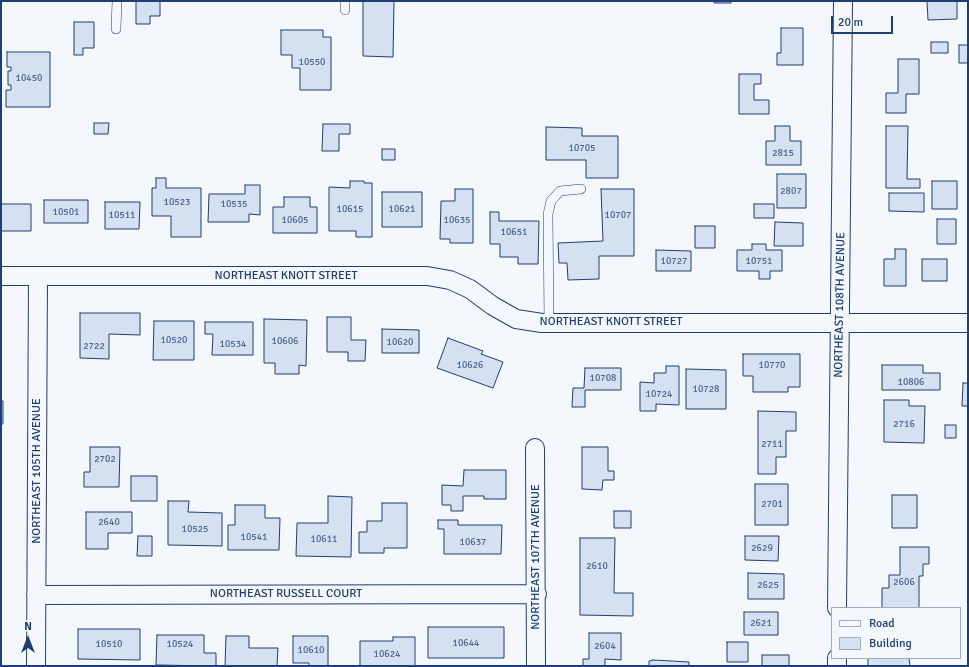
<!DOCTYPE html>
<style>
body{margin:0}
#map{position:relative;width:969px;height:667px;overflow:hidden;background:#f4f7fb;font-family:Signika,sans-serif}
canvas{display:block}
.frame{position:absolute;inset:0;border:2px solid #1d3f73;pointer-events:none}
.legend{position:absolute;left:831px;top:607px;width:130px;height:52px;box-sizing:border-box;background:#f4f7fb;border:1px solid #9eadc5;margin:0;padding:5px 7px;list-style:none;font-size:12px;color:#1d3f73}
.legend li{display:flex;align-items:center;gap:8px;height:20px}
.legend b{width:20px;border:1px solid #9eadc5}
.north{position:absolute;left:8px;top:619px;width:40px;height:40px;-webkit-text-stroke:3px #f4f7fb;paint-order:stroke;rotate:0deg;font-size:11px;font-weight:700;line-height:16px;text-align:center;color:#1d3f73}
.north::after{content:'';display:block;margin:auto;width:14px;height:18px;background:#1d3f73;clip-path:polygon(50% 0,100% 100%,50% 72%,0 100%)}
.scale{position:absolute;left:831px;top:16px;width:62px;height:18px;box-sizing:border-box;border:2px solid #1d3f73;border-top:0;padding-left:5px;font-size:12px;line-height:14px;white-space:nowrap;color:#1d3f73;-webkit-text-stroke:3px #f4f7fb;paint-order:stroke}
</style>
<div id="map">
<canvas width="969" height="667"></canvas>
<div class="frame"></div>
<ul class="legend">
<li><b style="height:5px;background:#f4f7fb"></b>Road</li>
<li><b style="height:11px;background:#d5e0f0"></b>Building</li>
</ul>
<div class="north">N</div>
<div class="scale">20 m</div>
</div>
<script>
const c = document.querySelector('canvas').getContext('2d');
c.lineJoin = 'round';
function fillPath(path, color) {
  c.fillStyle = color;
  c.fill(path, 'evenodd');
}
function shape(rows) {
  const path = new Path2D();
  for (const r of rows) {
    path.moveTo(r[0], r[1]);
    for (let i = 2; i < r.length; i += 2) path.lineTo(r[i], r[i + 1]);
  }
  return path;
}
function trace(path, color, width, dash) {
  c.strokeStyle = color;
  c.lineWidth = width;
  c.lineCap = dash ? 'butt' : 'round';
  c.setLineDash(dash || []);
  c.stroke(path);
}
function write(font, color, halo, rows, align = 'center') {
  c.font = font + ' Signika,sans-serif';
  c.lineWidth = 3;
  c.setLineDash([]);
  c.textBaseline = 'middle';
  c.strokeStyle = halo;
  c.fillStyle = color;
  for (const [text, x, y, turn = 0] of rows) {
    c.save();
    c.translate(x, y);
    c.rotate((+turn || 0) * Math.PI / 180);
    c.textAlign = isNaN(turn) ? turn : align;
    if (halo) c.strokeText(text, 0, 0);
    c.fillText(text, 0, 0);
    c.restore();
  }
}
const building = shape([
 [136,1,160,1,160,16,150,16,150,24,136,24,136,1],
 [363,1,394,1,393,57,363,56,363,1],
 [714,1,731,1,731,3,714,3,714,1],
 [927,1,957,1,957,19,928,20,927,1],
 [74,22,94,22,94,48,83,48,83,55,74,55,74,22],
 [781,28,803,28,803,65,777,65,777,53,781,53,781,28],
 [281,30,323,30,323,37,331,37,331,90,300,90,300,68,292,68,292,55,281,55,281,30],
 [931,42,948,42,948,53,931,53,931,42],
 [959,45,968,45,968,63,959,63,959,45],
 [7,52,50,52,50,107,6,107,6,90,11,90,11,85,8,85,8,71,11,71,11,67,7,67,7,52],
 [898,59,919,59,919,94,906,94,906,113,886,113,886,93,898,93,898,59],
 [739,74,761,74,761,84,754,84,754,100,769,100,769,114,739,114,739,74],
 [94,123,109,123,108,134,94,134,94,123],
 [323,124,350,124,350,134,339,134,339,151,322,151,323,124],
 [775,126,790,126,790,141,801,141,801,165,766,165,766,141,775,141,775,126],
 [886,126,908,126,907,179,920,179,920,188,886,188,886,126],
 [546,127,582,128,582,136,618,136,618,178,586,178,586,160,546,160,546,127],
 [382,149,395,149,395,160,382,160,382,149],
 [777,174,806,174,806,208,777,208,777,174],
 [156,178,166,178,166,188,201,188,201,237,171,237,171,216,152,216,152,188,156,188,156,178],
 [350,181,364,181,364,183,372,183,372,237,356,237,356,231,329,231,329,187,350,188,350,181],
 [932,181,957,181,957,209,932,209,932,181],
 [245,185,260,185,260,215,249,214,249,222,208,222,209,194,245,194,245,185],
 [455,189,473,189,473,243,450,243,450,239,440,239,441,201,455,201,455,189],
 [601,189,634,189,634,256,599,256,599,279,568,280,567,263,559,263,558,243,603,241,601,189],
 [382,192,422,192,422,227,382,227,382,192],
 [889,193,924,193,924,212,889,211,889,193],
 [284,197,310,197,310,207,317,207,317,233,273,233,273,207,284,207,284,197],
 [44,200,88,200,88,223,44,223,44,200],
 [105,202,140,202,139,229,105,229,105,202],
 [1,204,31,204,31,231,1,231,1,204],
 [754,204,774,204,774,218,754,218,754,204],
 [490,212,499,212,499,221,539,221,538,264,518,264,518,257,500,257,500,244,490,244,490,212],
 [937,219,956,219,956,244,937,244,937,219],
 [775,222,803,223,803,246,774,246,775,222],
 [695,226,715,226,715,248,695,248,695,226],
 [752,244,766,244,766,250,782,250,782,271,770,271,770,279,759,279,759,271,737,271,737,250,752,250,752,244],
 [895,249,906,249,906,286,884,286,884,259,895,259,895,249],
 [656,250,691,251,691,271,656,271,656,250],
 [922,259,947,259,947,281,922,281,922,259],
 [80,313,140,313,140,335,109,334,109,359,80,358,80,313],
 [327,317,351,317,351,340,366,340,365,361,348,361,348,352,327,352,327,317],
 [264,319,307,320,306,366,299,365,299,374,275,374,275,363,264,363,264,319],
 [154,321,194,321,194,360,153,360,154,321],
 [205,322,253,322,253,355,212,355,213,334,205,334,205,322],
 [382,329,419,330,419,353,382,353,382,329],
 [448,338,483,351,481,354,503,362,493,388,437,368,448,338],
 [743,354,800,354,800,387,788,387,788,392,753,392,753,376,743,376,743,354],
 [882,365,923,365,923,373,940,373,940,390,882,390,882,365],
 [666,366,679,366,679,405,656,404,656,411,640,411,640,382,654,383,654,373,666,373,666,366],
 [585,368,621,368,621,390,585,390,585,407,572,407,573,388,584,388,585,368],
 [686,369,726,370,726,409,686,409,686,369],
 [963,383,968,383,968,406,962,406,963,383],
 [884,400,909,400,909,406,925,406,924,443,884,442,884,400],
 [1,401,3,401,3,424,1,424,1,401],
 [758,411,796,412,796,431,786,431,786,457,776,457,776,474,758,474,758,411],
 [945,425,956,425,956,438,945,438,945,425],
 [90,447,120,447,119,487,84,487,84,472,90,472,90,447],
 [582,447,608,447,608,471,614,471,614,480,603,480,602,490,582,489,582,447],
 [464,470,506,470,506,499,484,499,484,496,463,496,463,511,451,511,451,505,442,505,442,485,463,486,464,470],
 [131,476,157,476,157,501,131,501,131,476],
 [755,484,788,484,788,525,755,525,755,484],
 [892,495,917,495,917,528,892,528,892,495],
 [328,496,352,497,351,557,296,556,297,523,328,523,328,496],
 [168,501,189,501,188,512,222,513,222,546,168,545,168,501],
 [382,503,407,503,407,548,384,548,384,553,359,553,359,532,367,532,367,521,382,521,382,503],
 [235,505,265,505,265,518,280,518,279,550,228,550,228,525,235,525,235,505],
 [614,511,631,511,631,528,614,528,614,511],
 [86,512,132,512,132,533,108,533,108,549,86,549,86,512],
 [438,520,458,520,458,525,502,525,501,554,444,554,444,529,438,529,438,520],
 [138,536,152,536,152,556,137,556,138,536],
 [745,536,779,536,778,561,745,560,745,536],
 [580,538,615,538,614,593,633,593,633,616,580,615,580,538],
 [900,547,929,547,929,564,923,564,923,576,919,576,919,608,882,608,882,588,889,588,889,575,900,575,900,547],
 [748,573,784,574,784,599,748,599,748,573],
 [744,612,778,612,778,635,744,635,744,612],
 [428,627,504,627,504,658,428,658,428,627],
 [78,629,140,629,140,660,78,659,78,629],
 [589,633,621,633,621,660,605,659,605,666,583,666,583,659,589,659,589,633],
 [157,635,204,635,204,653,216,653,216,666,156,665,157,635],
 [226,636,249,636,249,648,278,648,277,666,225,666,226,636],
 [293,636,328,636,328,666,309,666,309,663,293,663,293,636],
 [393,637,415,637,415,666,360,666,360,641,393,641,393,637],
 [727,642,748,642,748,662,727,662,727,642],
 [762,655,789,655,789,666,762,666,762,655],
 [868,658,909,658,910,666,868,666,868,658],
 [653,660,689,662,689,666,649,666,649,661,653,660]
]);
fillPath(building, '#d5e0f0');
trace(building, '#1d3f73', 1);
const service = shape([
 [345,1,345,10],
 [116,29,117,1],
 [549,323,548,214,551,201,560,191,581,189]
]);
const minor = shape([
 [1,276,427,276,450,280,470,289,493,306,516,319,542,323,968,323],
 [535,448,536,666],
 [36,595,537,594],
 [837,608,843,1],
 [36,666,38,276],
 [837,666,837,658]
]);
trace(service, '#1d3f73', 10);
trace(minor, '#1d3f73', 20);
trace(service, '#f4f7fb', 9);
trace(minor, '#f4f7fb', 18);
write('10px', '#4b6792', null, [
 ["10550",312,62],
 ["10450",29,78],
 ["10705",582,148],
 ["2815",783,153],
 ["2807",791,191],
 ["10523",177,202],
 ["10535",234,204],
 ["10615",350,209],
 ["10621",402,209],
 ["10501",66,212],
 ["10511",122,215],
 ["10707",618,215],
 ["10605",295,220],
 ["10635",457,220],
 ["10651",514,232],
 ["10727",674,261],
 ["10751",759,261],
 ["10520",174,340],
 ["10606",285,341],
 ["10620",400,342],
 ["10534",233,344],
 ["2722",94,346],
 ["10626",470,365],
 ["10770",772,365],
 ["10708",603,378],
 ["10806",911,382],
 ["10728",706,389],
 ["10724",659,394],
 ["2716",904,424],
 ["2711",772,444],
 ["2702",105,459],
 ["2701",772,504],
 ["2640",109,522],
 ["10525",195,529],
 ["10541",254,537],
 ["10611",324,539],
 ["10637",473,542],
 ["2629",762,548],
 ["2610",597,566],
 ["2606",904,582],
 ["2625",768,585],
 ["2621",761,623],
 ["10644",466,643],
 ["10510",109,644],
 ["10524",180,644],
 ["2604",605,646],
 ["10610",311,650],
 ["10624",387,654]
]);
write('12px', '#1d3f73', '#f4f7fb', [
 ["NORTHEAST KNOTT STREET",286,276],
 ["NORTHEAST 108TH AVENUE",840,305,-89],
 ["NORTHEAST KNOTT STREET",611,322],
 ["NORTHEAST 105TH AVENUE",37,471,-90],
 ["NORTHEAST 107TH AVENUE",536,557,-90],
 ["NORTHEAST RUSSELL COURT",286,594]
]);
</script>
